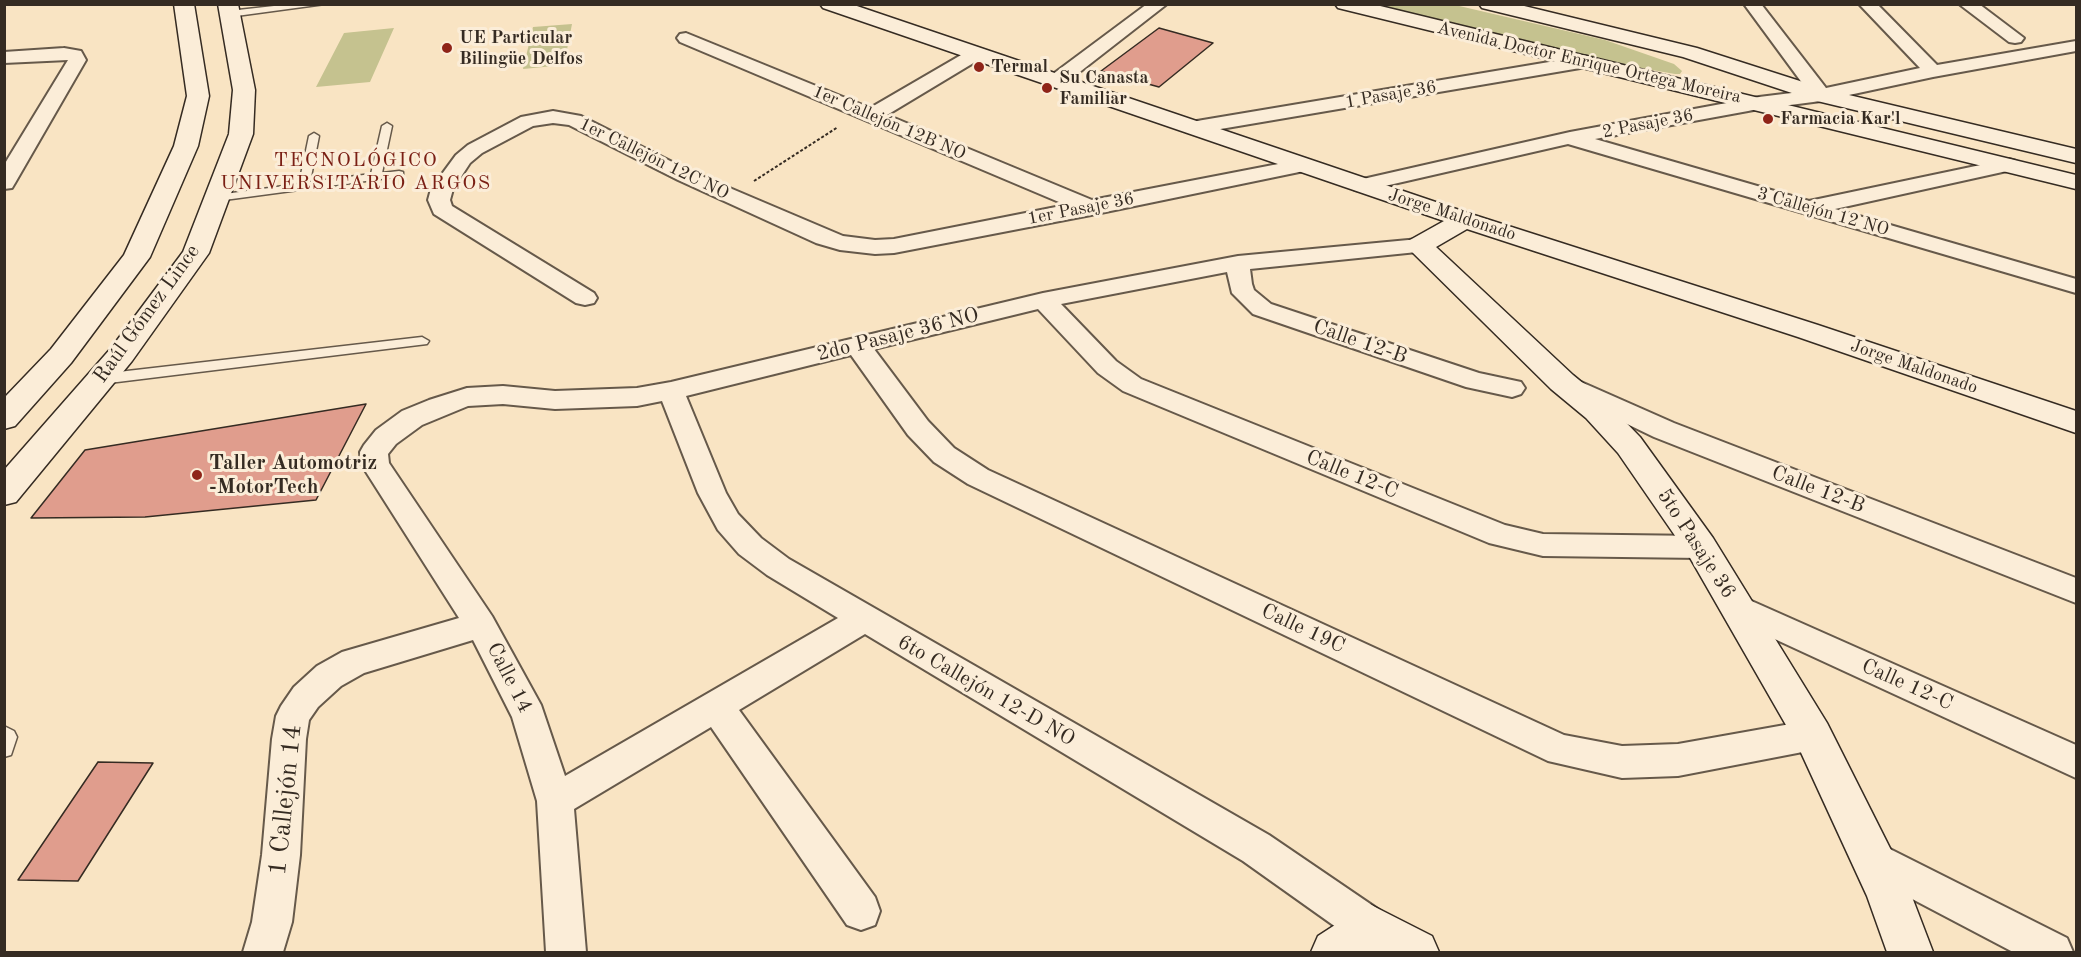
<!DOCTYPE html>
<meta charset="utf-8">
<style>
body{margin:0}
#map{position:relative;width:2081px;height:957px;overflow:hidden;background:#f9e4c3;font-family:"Old Standard TT",serif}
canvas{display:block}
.frame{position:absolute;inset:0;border:6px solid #352b22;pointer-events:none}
</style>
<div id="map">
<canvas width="2081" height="957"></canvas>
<div class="frame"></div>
</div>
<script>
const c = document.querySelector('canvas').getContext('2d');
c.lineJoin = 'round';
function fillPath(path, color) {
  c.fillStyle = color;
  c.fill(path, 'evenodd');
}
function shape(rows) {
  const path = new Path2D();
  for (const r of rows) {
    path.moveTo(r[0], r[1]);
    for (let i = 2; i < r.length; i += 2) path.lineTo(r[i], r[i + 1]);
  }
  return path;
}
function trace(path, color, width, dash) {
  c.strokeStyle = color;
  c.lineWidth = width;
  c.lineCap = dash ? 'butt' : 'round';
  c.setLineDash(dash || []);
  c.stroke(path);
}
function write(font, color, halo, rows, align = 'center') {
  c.font = font + ' "Old Standard TT",serif';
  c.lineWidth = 6;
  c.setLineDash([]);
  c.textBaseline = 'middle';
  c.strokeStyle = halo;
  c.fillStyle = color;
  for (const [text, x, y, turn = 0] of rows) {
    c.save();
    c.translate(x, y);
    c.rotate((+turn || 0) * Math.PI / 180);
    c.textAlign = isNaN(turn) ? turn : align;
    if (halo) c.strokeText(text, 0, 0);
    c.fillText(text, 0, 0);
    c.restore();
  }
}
fillPath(shape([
 [1362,5,1455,5,1605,40,1674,64,1682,71,1680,74,1675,74,1641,68,1475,32],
 [572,24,564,65,523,69,533,27],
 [394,28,370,82,316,87,344,33]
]), '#c5c28f');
const building = shape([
 [1159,28,1213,43,1159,87,1101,71,1159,28],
 [366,404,316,500,145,517,31,518,85,450,366,404],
 [98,762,153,763,78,881,18,880,98,762]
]);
fillPath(building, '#e09d8d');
trace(building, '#352b22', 1.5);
const lane = shape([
 [292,4,325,4,229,17,224,14,229,11,292,4],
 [387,123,392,126,382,173,399,171,403,172,403,176,217,201,211,198,217,195,299,184,309,136,314,133,319,136,310,182,371,174,382,126,387,123],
 [422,337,429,341,427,344,101,384,94,379,101,374,422,337],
 [4,726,14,731,17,737,11,755,4,757,4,726]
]);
const street = shape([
 [1147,4,1167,4,1063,85,1049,85,1047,81,1049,77,1147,4],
 [1744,4,1761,4,1826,88,1920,68,1859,4,1877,4,1937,65,2076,41,2076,51,1933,77,1821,101,1759,109,1595,139,1809,201,2009,159,2016,161,2019,165,2016,169,1835,209,2076,279,2076,293,1568,144,1363,191,1355,190,1352,185,1355,180,1363,179,1570,132,1759,97,1808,91,1744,4],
 [1959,4,1979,4,2024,38,2021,42,2015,43,2009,42,1959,4],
 [686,33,870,108,968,51,980,51,983,55,980,59,887,115,1092,200,1304,159,1311,161,1314,165,1311,169,1304,171,1091,215,894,253,875,254,840,250,816,243,678,180,569,125,553,123,533,126,482,153,470,163,453,189,450,200,452,206,594,293,597,298,594,303,585,305,576,303,434,214,428,200,431,189,456,155,468,145,521,117,553,111,581,116,692,172,843,236,875,240,894,239,1066,205,680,42,677,38,680,34,686,33],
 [64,48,81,51,86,60,15,183,12,188,4,189,4,165,68,60,4,63,4,52,64,48],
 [1585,56,1592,58,1594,62,1592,66,1197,133,1190,131,1187,127,1190,123,1197,121,1585,56],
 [1419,239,1427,241,1430,246,1427,251,1250,269,1252,284,1254,290,1271,304,1479,373,1521,382,1525,388,1521,394,1512,397,1466,387,1253,314,1232,293,1227,272,1061,304,1116,361,1141,379,1505,525,1543,534,1701,536,1712,539,1716,547,1712,555,1701,558,1543,556,1489,543,1123,391,1098,373,1038,309,874,349,928,421,954,448,988,470,1564,735,1622,746,1678,744,1813,720,1825,724,1830,735,1825,746,1813,750,1678,776,1622,778,1548,761,968,484,934,462,908,435,851,355,686,396,726,493,738,514,761,538,789,559,1269,835,1385,914,1391,928,1385,942,1371,948,1357,942,1243,861,865,634,739,710,875,897,880,911,875,925,861,930,847,925,711,727,574,809,586,952,546,952,537,801,512,717,473,640,364,673,341,686,318,707,309,720,306,739,300,855,292,922,283,952,243,952,252,922,262,855,272,739,276,716,281,706,294,687,317,666,342,652,459,618,361,464,360,452,364,445,376,430,402,411,429,400,467,388,503,386,555,391,637,388,671,382,1043,293,1238,256,1419,239],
 [662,401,698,493,718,530,739,554,767,575,838,618,565,776,541,705,492,616,389,463,388,454,396,444,422,425,468,406,503,404,555,409,637,406,662,401],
 [1572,378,1674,423,2076,578,2076,603,1654,437,1563,393,1559,387,1563,381,1572,378],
 [1738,595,2076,745,2076,778,1727,617,1722,608,1727,599,1738,595],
 [1872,840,2067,938,2073,952,2013,952,1859,871,1853,858,1859,845,1872,840]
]);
const secondary = shape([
 [174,4,194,4,209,96,198,146,150,257,71,363,15,426,4,429,4,398,51,349,124,255,174,146,187,96,174,4],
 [218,4,238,4,255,90,253,134,209,253,132,361,16,502,4,505,4,470,112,347,183,252,229,134,233,90,218,4],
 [820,4,851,4,1474,215,1818,325,2076,411,2076,433,1798,337,1467,229,1436,247,1573,375,1608,404,1640,437,1713,538,1827,723,1904,876,1933,952,1887,952,1867,896,1798,746,1689,556,1618,453,1586,418,1551,389,1406,246,1410,240,1444,221,823,8,820,4],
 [1335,4,1372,4,2076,175,2076,189,1338,8,1335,4],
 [1479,4,1516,4,1697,48,1828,90,2076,149,2076,163,1813,100,1683,57,1482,8,1479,4],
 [1371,905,1432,936,1439,952,1311,952,1318,936,1355,912,1371,905]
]);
trace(lane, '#66594a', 3);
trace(street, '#66594a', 4);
trace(secondary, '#352b22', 3);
trace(shape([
 [754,181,838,127]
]), '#352b22', 2, [3, 2]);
fillPath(lane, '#fbedd8');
fillPath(street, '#fbedd8');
fillPath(secondary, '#fbedd8');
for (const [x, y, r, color] of [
 [447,48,6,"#8f2418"],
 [979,67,6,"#8f2418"],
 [1047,88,6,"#8f2418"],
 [1768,119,6,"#8f2418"],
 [197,475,6,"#8f2418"]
]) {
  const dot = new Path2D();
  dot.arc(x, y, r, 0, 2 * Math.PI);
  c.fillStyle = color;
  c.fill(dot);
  trace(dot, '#fbedd8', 2);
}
write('bold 18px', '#352b22', '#fbedd8', [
 ["UE Particular",459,38],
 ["Bilingüe Delfos",459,59],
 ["Termal",991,67],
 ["Su Canasta",1059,78],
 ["Familiar",1059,99],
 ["Farmacia Kar'l",1780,119]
], 'left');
write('18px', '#352b22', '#fbedd8', [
 ["Avenida Doctor Enrique Ortega Moreira",1589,63,13],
 ["1 Pasaje 36",1391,95,-10],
 ["1er Callejón 12B NO",889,123,23],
 ["2 Pasaje 36",1648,124,-11],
 ["1er Callejón 12C NO",654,159,26],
 ["1er Pasaje 36",1081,209,-11],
 ["3 Callejón 12 NO",1823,212,16],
 ["Jorge Maldonado",1452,215,18],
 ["Jorge Maldonado",1914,367,19]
]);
c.letterSpacing = '1.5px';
write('20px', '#7a1f14', '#fbedd8', [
 ["TECNOLÓGICO",356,161],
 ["UNIVERSITARIO ARGOS",356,184]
]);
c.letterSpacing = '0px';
write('21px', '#352b22', '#fbedd8', [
 ["Raúl Gómez Lince",147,314,-54],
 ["2do Pasaje 36 NO",898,335,-14],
 ["Calle 12-B",1360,342,19],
 ["Calle 12-C",1352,475,22],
 ["Calle 12-B",1818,490,21],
 ["5to Pasaje 36",1696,544,57],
 ["Calle 19C",1303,629,25],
 ["Calle 14",509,678,63],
 ["Calle 12-C",1907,685,24],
 ["6to Callejón 12-D NO",986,691,30]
]);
write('bold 21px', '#352b22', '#fbedd8', [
 ["Taller Automotriz",209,463],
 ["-MotorTech",209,487]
], 'left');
write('26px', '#352b22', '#fbedd8', [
 ["1 Callejón 14",286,800,-84]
]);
</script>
